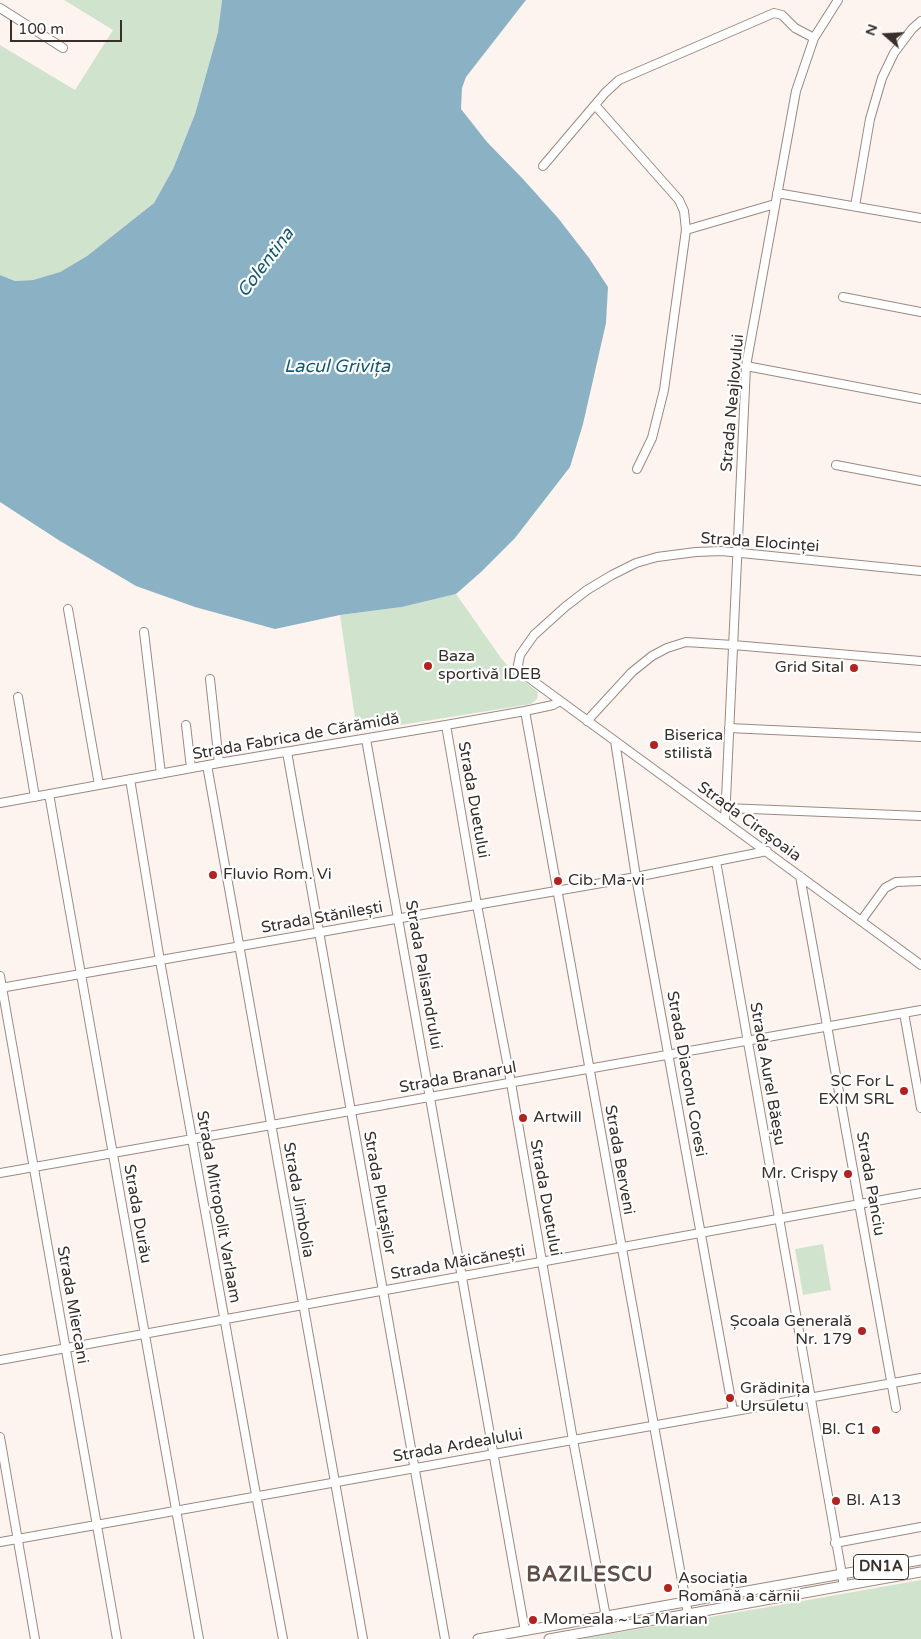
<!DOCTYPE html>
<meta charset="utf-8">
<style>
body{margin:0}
#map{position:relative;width:921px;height:1639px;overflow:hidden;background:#fdf4f0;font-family:"Varela Round",sans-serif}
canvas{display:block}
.north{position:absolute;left:861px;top:10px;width:50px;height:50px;-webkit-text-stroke:4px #fff;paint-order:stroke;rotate:289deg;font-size:14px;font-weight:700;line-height:20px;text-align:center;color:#372f2a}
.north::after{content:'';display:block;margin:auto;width:18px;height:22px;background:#372f2a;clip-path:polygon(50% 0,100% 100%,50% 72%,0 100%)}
.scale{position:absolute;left:10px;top:20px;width:112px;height:22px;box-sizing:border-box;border:2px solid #372f2a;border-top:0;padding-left:6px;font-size:15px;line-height:18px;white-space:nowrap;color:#372f2a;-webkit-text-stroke:4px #fff;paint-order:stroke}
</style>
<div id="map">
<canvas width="921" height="1639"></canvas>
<div class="north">N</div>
<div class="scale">100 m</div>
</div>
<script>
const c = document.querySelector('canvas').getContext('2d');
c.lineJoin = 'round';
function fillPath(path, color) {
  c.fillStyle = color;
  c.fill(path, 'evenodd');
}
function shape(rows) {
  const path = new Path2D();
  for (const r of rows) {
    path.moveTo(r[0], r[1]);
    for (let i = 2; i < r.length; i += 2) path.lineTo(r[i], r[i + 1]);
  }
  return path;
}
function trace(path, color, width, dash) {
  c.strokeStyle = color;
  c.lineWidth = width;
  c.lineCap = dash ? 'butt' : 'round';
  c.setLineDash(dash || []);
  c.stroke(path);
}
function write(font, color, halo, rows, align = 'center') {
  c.font = font + ' "Varela Round",sans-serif';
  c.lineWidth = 4.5;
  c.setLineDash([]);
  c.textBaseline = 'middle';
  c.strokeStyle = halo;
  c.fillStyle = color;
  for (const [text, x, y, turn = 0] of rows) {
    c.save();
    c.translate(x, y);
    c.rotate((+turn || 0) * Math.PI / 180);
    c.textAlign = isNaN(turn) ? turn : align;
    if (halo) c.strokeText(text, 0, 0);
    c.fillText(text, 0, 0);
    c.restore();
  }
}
fillPath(shape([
 [64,0,222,0,218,32,195,114,173,169,154,203,87,256,60,272,33,280,15,281,0,275,0,45,75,90,113,30],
 [456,594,501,658,515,674,538,692,537,699,531,704,357,732,340,615,402,607],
 [823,1244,831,1290,803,1295,795,1249],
 [921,1580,921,1639,580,1639,774,1606]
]), '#d0e4cd');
fillPath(shape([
 [222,0,526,0,466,77,462,88,461,109,487,142,523,179,558,218,589,258,608,287,606,323,583,424,570,467,515,538,481,572,456,594,402,607,340,615,275,629,195,607,136,586,60,541,0,502,0,275,15,281,33,280,60,272,87,256,154,203,173,169,195,114,218,32]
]), '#8bb2c4');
const minor = shape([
 [0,8,63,48],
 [595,105,679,200,684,211,686,230],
 [543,166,605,93,619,80,774,13,782,15,795,28,814,38],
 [777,193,921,218],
 [855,206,870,119,882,78,894,53,912,29,921,21],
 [843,297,921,312],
 [746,366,921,399],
 [836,465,921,481],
 [637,469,652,438,664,390,686,230,775,204],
 [921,571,721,551,696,552,657,557,636,563,612,575,587,590,565,607,534,635,520,655,518,665,520,671,525,675,921,965],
 [68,609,99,785],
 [144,632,161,774],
 [210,679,219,763],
 [18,697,35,797],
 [525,711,688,1614],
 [587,721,632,672,652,656,667,648,686,642,733,645,921,661],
 [186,725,191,768],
 [446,725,477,905,511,1083,573,1440,606,1617],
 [729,728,921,737],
 [366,739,525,1631],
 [615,741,636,877,733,1411],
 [287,752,445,1639],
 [207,765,363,1639],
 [130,779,159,955,255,1489,283,1639],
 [49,794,199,1639],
 [0,803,219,763,446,725,525,711,553,705,560,701],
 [726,808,921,816],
 [725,821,746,366,796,91,814,38,838,0],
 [716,861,844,1586],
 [800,876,896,1408],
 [861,921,885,888,896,882,921,881],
 [0,976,117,1639],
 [0,988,636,877,767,851],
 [904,1013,921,1108],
 [0,1173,921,1010],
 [0,1360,921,1193],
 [0,1437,35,1639],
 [0,1542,921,1378],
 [835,1543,921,1527]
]);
const major = shape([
 [478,1639,921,1560],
 [549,1639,921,1572]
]);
trace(minor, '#9c897f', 10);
trace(major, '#9c897f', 11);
trace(minor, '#fff', 8);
trace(major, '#fff', 9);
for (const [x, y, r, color] of [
 [428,666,5,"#b22220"],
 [854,668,5,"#b22220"],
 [654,745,5,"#b22220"],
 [213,875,5,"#b22220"],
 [558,881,5,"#b22220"],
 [904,1091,5,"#b22220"],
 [523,1118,5,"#b22220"],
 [848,1174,5,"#b22220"],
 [862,1331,5,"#b22220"],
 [730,1398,5,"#b22220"],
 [876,1430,5,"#b22220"],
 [836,1501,5,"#b22220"],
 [668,1588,5,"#b22220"],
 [533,1620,5,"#b22220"]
]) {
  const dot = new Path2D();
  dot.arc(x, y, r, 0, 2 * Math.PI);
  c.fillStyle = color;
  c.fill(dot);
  trace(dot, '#fff', 2);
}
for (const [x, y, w] of [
 [881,1567,55]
]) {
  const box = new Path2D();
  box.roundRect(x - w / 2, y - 12.5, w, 25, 4);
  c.fillStyle = '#fff';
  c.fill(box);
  trace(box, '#372f2a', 1);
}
write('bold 15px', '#372f2a', null, [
 ["DN1A",881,1567]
]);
write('16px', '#372f2a', '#fff', [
 ["Strada Neajlovului",733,403,-85],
 ["Strada Elocinței",760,543,4],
 ["Strada Fabrica de Cărămidă",296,737,-10],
 ["Strada Duetului",473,800,80],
 ["Strada Cireșoaia",749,822,36],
 ["Strada Stănilești",322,918,-10],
 ["Strada Palisandrului",423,975,80],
 ["Strada Diaconu Coresi",686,1074,80],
 ["Strada Aurel Băeșu",767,1074,80],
 ["Strada Branarul",458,1078,-10],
 ["Strada Berveni",619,1160,80],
 ["Strada Panciu",870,1184,80],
 ["Strada Plutașilor",379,1193,80],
 ["Strada Duetului",545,1198,80],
 ["Strada Jimbolia",298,1200,80],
 ["Strada Mitropolit Varlaam",218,1207,80],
 ["Strada Durău",137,1214,80],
 ["Strada Măicănești",458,1263,-10],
 ["Strada Miercani",72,1305,80],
 ["Strada Ardealului",458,1446,-10]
]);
write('16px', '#372f2a', '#fff', [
 ["Baza",438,657],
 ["sportivă IDEB",438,675],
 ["Grid Sital",844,668,"right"],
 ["Biserica",664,736],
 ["stilistă",664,754],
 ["Fluvio Rom. Vi",223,875],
 ["Cib. Ma-vi",568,881],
 ["SC For L",894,1082,"right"],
 ["EXIM SRL",894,1100,"right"],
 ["Artwill",533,1118],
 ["Mr. Crispy",838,1174,"right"],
 ["Școala Generală",852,1322,"right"],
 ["Nr. 179",852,1340,"right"],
 ["Grădinița",740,1389],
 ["Ursuletu",740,1407],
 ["Bl. C1",866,1430,"right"],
 ["Bl. A13",846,1501],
 ["Asociația",678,1579],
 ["Română a cărnii",678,1597],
 ["Momeala ~ La Marian",543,1620]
], 'left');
write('italic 18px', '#125a74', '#fff', [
 ["Colentina",266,263,-53],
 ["Lacul Grivița",337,367]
]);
c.letterSpacing = '1px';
write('bold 21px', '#614f46', '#fff', [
 ["BAZILESCU",590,1575]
]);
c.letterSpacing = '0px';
</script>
